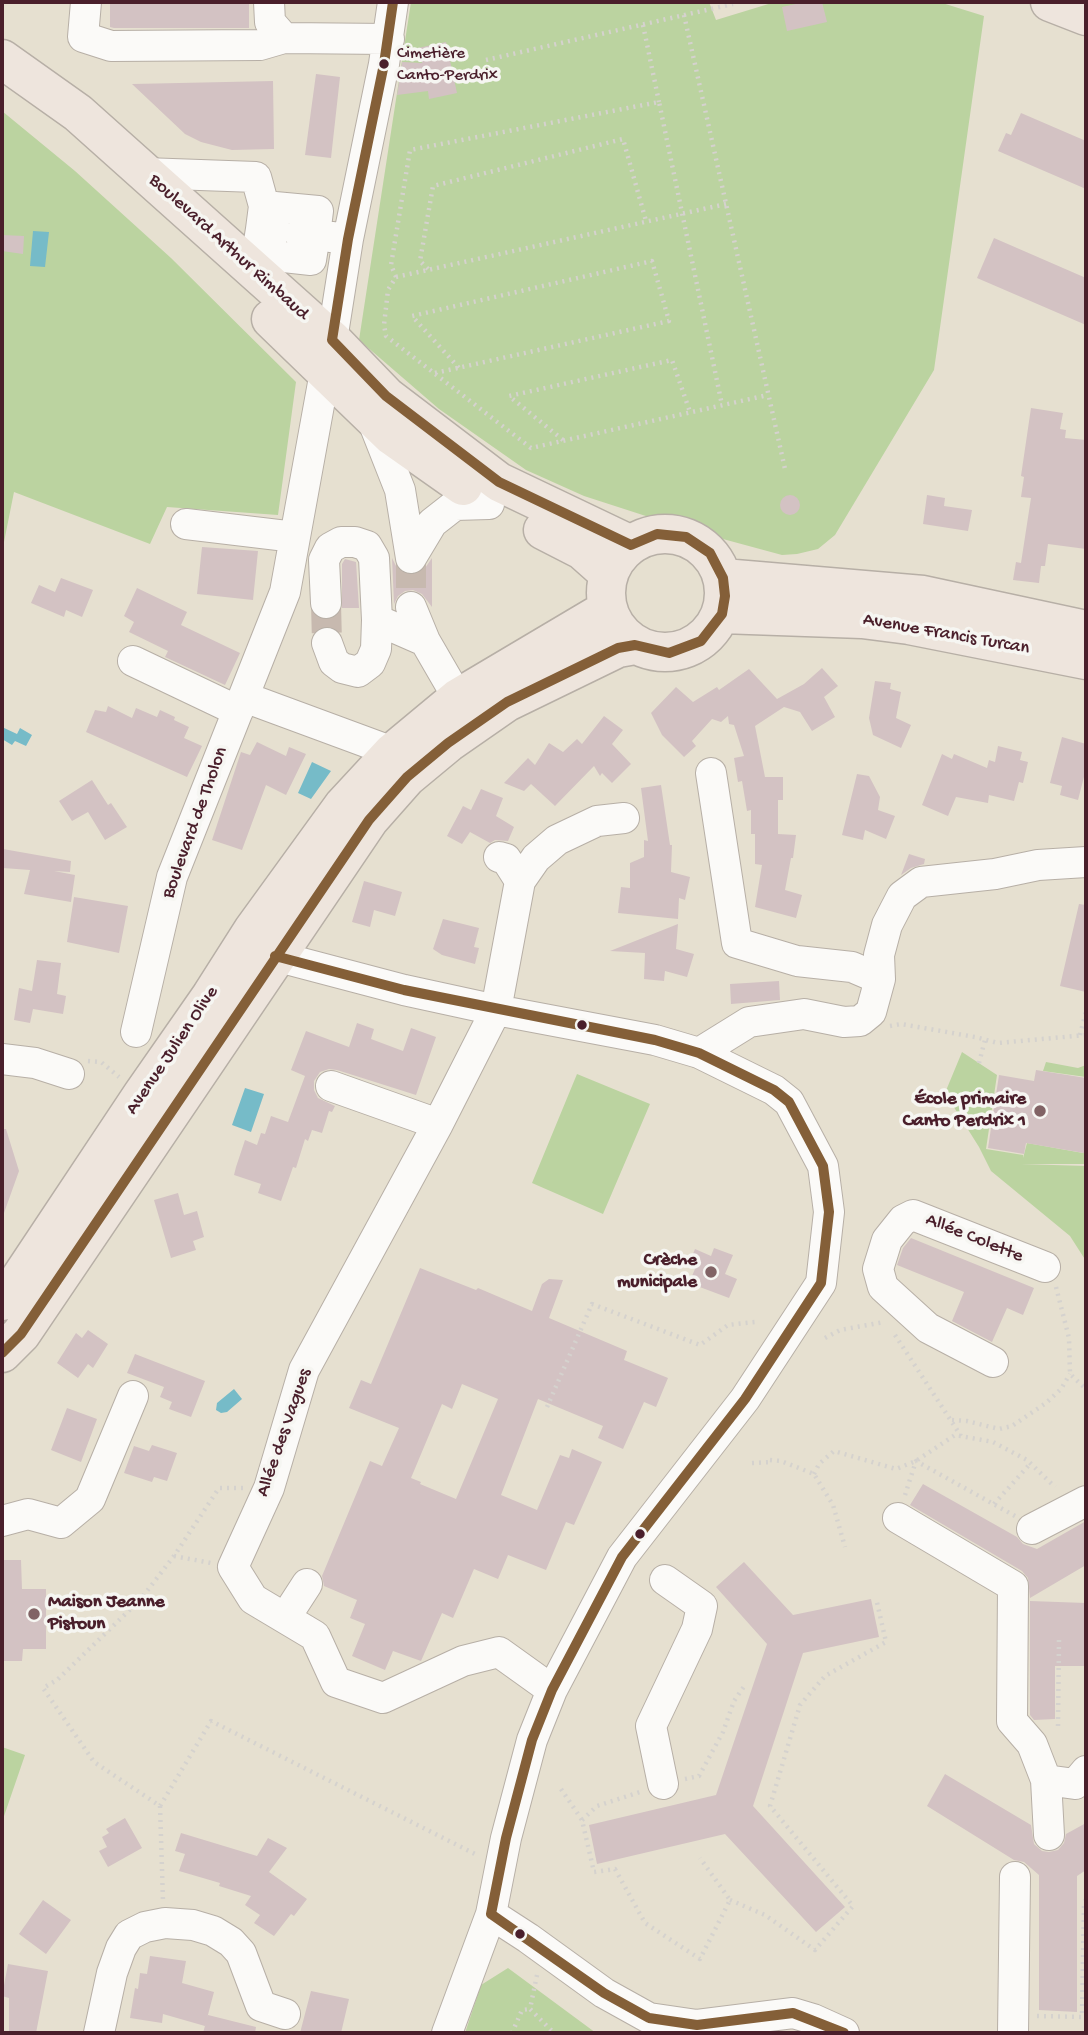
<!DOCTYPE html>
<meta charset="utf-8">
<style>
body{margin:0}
#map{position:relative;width:1088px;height:2035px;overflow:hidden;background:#e6e0d0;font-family:"Gochi Hand",sans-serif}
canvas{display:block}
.frame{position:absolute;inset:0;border:4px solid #4a1f2b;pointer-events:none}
</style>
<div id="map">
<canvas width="1088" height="2035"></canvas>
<div class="frame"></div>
</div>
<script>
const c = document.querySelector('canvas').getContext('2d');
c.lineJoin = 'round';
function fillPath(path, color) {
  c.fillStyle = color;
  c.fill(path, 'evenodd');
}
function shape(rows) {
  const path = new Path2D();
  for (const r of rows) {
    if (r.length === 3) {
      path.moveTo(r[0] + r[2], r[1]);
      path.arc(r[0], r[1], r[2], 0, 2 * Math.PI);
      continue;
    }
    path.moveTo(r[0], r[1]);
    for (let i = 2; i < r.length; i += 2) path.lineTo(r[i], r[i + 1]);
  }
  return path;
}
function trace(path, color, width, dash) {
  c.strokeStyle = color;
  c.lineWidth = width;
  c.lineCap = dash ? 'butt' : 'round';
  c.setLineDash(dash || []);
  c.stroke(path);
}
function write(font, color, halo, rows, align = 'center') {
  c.font = font + ' "Gochi Hand",sans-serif';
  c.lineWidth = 7;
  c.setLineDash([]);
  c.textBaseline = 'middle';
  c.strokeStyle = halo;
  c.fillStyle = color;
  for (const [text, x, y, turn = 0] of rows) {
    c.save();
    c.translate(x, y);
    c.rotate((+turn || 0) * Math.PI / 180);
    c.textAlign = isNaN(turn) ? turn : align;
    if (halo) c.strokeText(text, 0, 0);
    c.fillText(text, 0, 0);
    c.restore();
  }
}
fillPath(shape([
 [411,2,709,2,716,20,775,2,939,2,984,16,934,370,835,535,818,549,797,554,782,555,686,529,584,496,526,470,439,409,359,340],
 [2,111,75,171,171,258,296,382,278,515,167,507,150,544,14,492,2,552],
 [962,1052,997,1075,986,1149,1023,1155,1023,1158,1027,1143,1083,1153,1086,1141,1086,1164,1021,1164,1086,1166,1086,1261,1070,1236,991,1171,979,1147,945,1093],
 [1046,1062,1078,1068,1086,1065,1086,1077,1043,1071],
 [577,1074,650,1104,603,1214,532,1183],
 [2,1747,25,1755,2,1822],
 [508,1968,596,2033,465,2033,481,1985]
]), '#bbd3a0');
fillPath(shape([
 [33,231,49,232,45,267,30,266],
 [2,727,17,734,20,728,32,735,26,746,15,741,12,745,2,739],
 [312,762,331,771,311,799,298,793],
 [245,1088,264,1094,251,1132,232,1125],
 [234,1389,242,1399,227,1412,221,1413,216,1410,217,1403]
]), '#76bbc8');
fillPath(shape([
 [110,2,249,2,249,28,114,28,110,27],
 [805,2,822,2,827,22,787,31,782,7],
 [446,42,457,93,429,99,428,91,397,95,402,62,422,63,418,48],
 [316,74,340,77,331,158,305,155],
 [273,81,274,149,232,150,201,142,185,134,132,84],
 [1021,113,1086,141,1086,189,998,151,1006,133,1011,135],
 [2,235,24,236,23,254,2,251],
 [994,238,1086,278,1086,325,977,278],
 [1031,408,1063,413,1060,429,1066,430,1065,438,1086,440,1086,549,1048,544,1045,566,1041,566,1039,583,1013,580,1016,562,1021,563,1031,498,1021,497,1024,477,1021,476],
 [927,495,945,498,944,506,972,510,968,531,923,524],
 [790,505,10],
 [202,547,258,551,253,600,197,594],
 [392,558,398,570,411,575,423,571,432,558,432,607,422,594,413,590,405,591,398,596,394,604],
 [345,559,356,562,359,608,342,608,342,564],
 [61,578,93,590,82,617,66,610,64,617,31,603,39,585,55,592],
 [137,588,187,612,181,625,240,653,225,685,165,657,168,651,129,632,134,622,124,616],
 [340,613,340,632,329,626,317,630,317,617,327,620,335,618],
 [822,668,838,686,824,697,835,717,812,731,800,712,784,707,755,726,765,777,783,777,783,800,778,800,778,834,796,835,793,858,791,858,785,890,802,895,796,918,755,907,762,865,755,864,755,834,751,834,751,810,747,811,742,781,738,782,734,758,744,756,734,725,729,724,728,716,721,722,712,719,692,741,696,746,684,757,662,735,651,713,676,687,693,702,717,687,719,690,749,669,777,699,804,684],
 [875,681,891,683,890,689,901,692,896,718,911,725,901,748,873,735,869,718],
 [108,706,132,718,136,708,157,717,160,710,175,717,174,720,189,727,184,738,202,746,187,777,86,732,95,710,106,712],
 [604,716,623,730,612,744,631,764,612,783,602,773,600,776,594,766,555,806,531,784,524,791,504,783,528,758,535,765,549,743,563,752,577,739,582,744],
 [1062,737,1086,744,1086,769,1078,800,1060,795,1062,786,1050,783],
 [257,742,286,756,289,747,306,754,286,795,266,785,242,850,212,840,241,752,250,755],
 [998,746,1022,752,1020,760,1028,762,1023,783,1019,782,1014,801,989,795,988,803,956,797,948,816,922,805,942,754,952,759,954,754,987,768,989,760,995,762],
 [857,774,869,776,880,797,878,810,895,816,886,839,865,830,863,840,842,835],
 [92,780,108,805,111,803,127,827,105,840,88,812,72,821,59,801],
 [661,785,670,845,672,845,671,872,690,877,685,900,679,898,678,919,618,913,621,887,630,888,630,863,644,857,644,840,648,841,641,788],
 [481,789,503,798,496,816,514,827,508,841,495,840,490,843,470,832,462,844,447,836,463,806,471,810],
 [3,849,71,861,70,872,54,871,75,875,71,902,24,894,30,870,3,868],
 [909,854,925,859,924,864,911,868,901,875],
 [364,881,402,892,395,916,374,910,370,927,352,922],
 [74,897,128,906,119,953,67,942],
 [1079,904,1086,905,1086,992,1060,986],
 [443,919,479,928,474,947,479,948,475,964,442,955,433,949],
 [678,924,676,949,694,954,687,977,665,971,664,981,644,979,645,953,610,951],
 [37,960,61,963,57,994,66,996,63,1014,33,1009,30,1023,14,1020,19,988,32,991],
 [779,981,780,1000,731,1004,730,984],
 [357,1023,374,1029,371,1039,403,1051,411,1028,436,1037,416,1095,337,1070,329,1069,320,1072,314,1081,314,1090,318,1098,335,1106,332,1112,329,1111,322,1133,312,1130,308,1141,305,1139,296,1168,293,1167,281,1201,258,1193,261,1184,234,1175,236,1167,245,1140,257,1145,261,1133,265,1134,271,1116,288,1122,305,1076,291,1070,306,1031,349,1047],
 [1036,1070,1086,1078,1086,1136,1084,1153,1026,1143,1024,1154,988,1148,999,1075,1034,1081],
 [2,1129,6,1129,19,1171,4,1213,2,1212],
 [178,1193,184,1215,197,1211,204,1237,193,1241,196,1250,171,1258,154,1200],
 [911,1238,1034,1288,1023,1315,1007,1308,992,1342,952,1321,964,1292,897,1265,903,1248],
 [714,1248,733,1255,725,1274,737,1279,729,1298,689,1283,695,1269,688,1266,695,1249,711,1256],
 [420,1268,476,1290,478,1288,532,1311,542,1284,549,1279,563,1280,549,1318,627,1351,624,1360,668,1378,656,1407,644,1402,623,1449,598,1438,603,1426,538,1399,501,1495,537,1510,560,1455,569,1458,572,1449,602,1462,574,1525,566,1522,546,1570,508,1555,498,1579,474,1569,453,1618,442,1613,421,1661,393,1651,385,1670,352,1656,365,1624,350,1618,357,1600,324,1586,322,1576,370,1461,382,1466,399,1428,349,1408,361,1380,371,1384],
 [462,1384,498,1399,456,1499,420,1484,421,1482,411,1478,442,1404,452,1409],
 [88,1330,108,1344,93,1368,88,1364,78,1378,57,1363,76,1333,82,1338],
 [135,1354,205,1381,191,1417,169,1409,172,1402,160,1397,164,1387,127,1373],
 [67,1408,97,1419,81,1462,51,1450],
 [152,1445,177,1453,167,1481,154,1477,152,1482,124,1473,134,1446,149,1451],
 [923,1484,1017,1537,1023,1544,1037,1549,1086,1521,1086,1565,1030,1598,1028,1578,1022,1571,910,1505],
 [2,1560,21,1560,22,1589,46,1589,46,1649,23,1649,22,1661,2,1661],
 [744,1562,793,1615,871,1599,879,1637,803,1653,753,1806,845,1907,816,1932,725,1834,597,1864,589,1825,716,1795,767,1644,716,1587],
 [1030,1601,1086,1603,1086,1666,1055,1666,1055,1719,1034,1720,1030,1715],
 [945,1774,1031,1825,1034,1844,1042,1851,1049,1852,1058,1850,1064,1843,1066,1834,1086,1823,1086,1870,1077,1876,1077,2012,1039,2010,1039,1875,1024,1862,1014,1860,927,1806],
 [125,1818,142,1848,108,1867,99,1851,107,1847,102,1837,109,1833,106,1829],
 [181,1833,257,1856,268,1838,287,1848,269,1872,307,1899,294,1916,291,1914,274,1936,254,1923,260,1915,245,1905,251,1896,219,1886,220,1883,179,1871,185,1854,175,1851],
 [43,1900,71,1920,46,1954,19,1934],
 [150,1956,186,1961,182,1983,214,1992,205,2026,163,2014,162,2023,130,2018,135,1988,138,1989,140,1973,147,1974],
 [8,1964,48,1971,36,2033,9,2033,9,1998,2,1996],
 [311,1991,349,1999,341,2033,300,2033],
 [208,2015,256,2027,255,2033,203,2033]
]), '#d3c2c3');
trace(shape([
 [411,558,411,607],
 [326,603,327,643]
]), '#c7b9af', 30, [30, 15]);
const minor = shape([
 [86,2,83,37,111,46,260,45,284,38],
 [269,2,270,22,284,38,389,39],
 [144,173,256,177,264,206],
 [261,229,257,254,311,260,315,235,300,234],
 [276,231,261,229,264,206,318,211,315,235,348,239],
 [332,340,348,239,384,64,393,2],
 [372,419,400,490,411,558],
 [186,524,295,537],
 [411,558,432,523,455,505,489,504],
 [326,603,324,560,330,548,341,542,355,542,367,546,374,558,377,620,425,641],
 [411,607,425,641,458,698],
 [327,643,334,662,342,668,358,672,370,663,376,649,377,620],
 [133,661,238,711],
 [244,697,393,752],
 [711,773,737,943,797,961,852,967,880,979],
 [499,857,506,859,520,881],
 [277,937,275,956,404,990,496,1010,655,1040,699,1053,774,1090,789,1102,823,1166,829,1212,821,1283,745,1399,622,1557,552,1690,532,1740,506,1838,491,1914,447,2033],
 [136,1032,172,877,285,592,325,372],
 [699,1053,749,1022,804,1014,844,1022,860,1021,871,1012,880,979,879,955,887,925,902,896,921,882,995,874,1038,865,1086,862],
 [2,1059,35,1063,69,1074],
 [331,1086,438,1124],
 [993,1362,928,1328,883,1287,878,1269,887,1240,903,1220,913,1215,1045,1267],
 [898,1518,1013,1586,1012,1721,1032,1744,1046,1780,1049,1835],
 [2,1521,28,1514,61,1523,90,1499,133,1396],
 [1032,1529,1086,1501],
 [285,1618,307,1584],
 [552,1690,499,1652,463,1661,383,1698,336,1682,315,1636,253,1599,233,1567,269,1488,304,1370,438,1124,496,1010,520,881,536,858,557,840,597,821,624,818],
 [1046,1780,1075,1784,1086,1771],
 [663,1784,651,1726,697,1629,702,1606,665,1580],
 [491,1914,528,1938,604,1993,649,2018,697,2025,793,2013,813,2019,844,2033],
 [99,2033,112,1973,121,1948,129,1935,145,1927,165,1923,193,1925,213,1931,231,1942,241,1953,261,2006,285,2014],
 [1013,2033,1015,1877]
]);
const major = shape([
 [1050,2,1086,16],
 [2,59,78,113,332,340,386,396,499,482,631,545],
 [271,319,392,436,463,486],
 [543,530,582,550,609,574],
 [665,593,59],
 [723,578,923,595,1086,630],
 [722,614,862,619,909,625,1086,660],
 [2,1301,17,1283,142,1095,211,996,253,930,343,806,393,752,458,698,608,609],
 [2,1353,21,1334,369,820,407,777,448,743,507,702,618,648,635,645]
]);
trace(minor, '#b7afa6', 32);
trace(major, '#b7afa6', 41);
trace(shape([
 [684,15,785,469],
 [643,25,659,102],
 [486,60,733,4],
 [726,204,396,277,388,290,384,325,386,336,531,448,768,395],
 [428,269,420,261,433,186,623,139,646,221],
 [396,277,391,265,410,150,659,102,722,405],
 [435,373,669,321,652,261,412,316,459,368],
 [563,440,509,396,672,360,690,412],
 [890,1026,901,1024,975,1037,998,1043,1086,1035],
 [1080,1035,1086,1011],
 [88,1061,101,1062,119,1077],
 [979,1063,985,1040],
 [1056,1287,1069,1338,1070,1374,1086,1389],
 [895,1335,961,1436],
 [825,1338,840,1330,884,1322],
 [547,1407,592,1304,700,1345,728,1325,755,1322],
 [952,1420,967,1421,999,1429,1012,1426,1046,1403,1061,1389,1070,1374],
 [770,1460,781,1461,814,1474,833,1505,845,1547],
 [752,1463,773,1462],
 [814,1474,819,1464,834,1451,896,1469,916,1461,955,1435,993,1442,1027,1460,1055,1487],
 [243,1488,219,1488,174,1556,140,1600,57,1680,43,1688,94,1762,160,1806,211,1721,479,1856],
 [905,1495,916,1461,1015,1516],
 [994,1504,1030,1464],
 [174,1556,211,1563],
 [1058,1726,1059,1639],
 [685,1779,699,1776,723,1732,734,1701,745,1685],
 [561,1789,582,1820,594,1872,615,1869,645,1923,700,1959,730,1900,700,1858],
 [160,1806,163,1901],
 [582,1820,597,1806,640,1792],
 [730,1900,765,1915,815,1950,853,1906,770,1806,800,1705,825,1676,886,1642,876,1598],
 [537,1975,530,2009,554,2033],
 [1037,2016,1082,2017,1084,1902,1086,1900],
 [512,2033,522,2010,530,2009]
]), '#d5d2ce', 4.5, [2, 5]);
trace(minor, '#fbfaf8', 30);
trace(major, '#eee5dd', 38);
trace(shape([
 [275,956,404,990,655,1040,699,1053,774,1090,789,1102,823,1166,829,1212,821,1283,745,1399,622,1557,552,1690,532,1740,506,1838,491,1914],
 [2,1353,21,1334,369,820,407,777,448,743,507,702,618,648,635,645,669,653,701,641,722,614,725,596,723,578,710,553,686,537,657,534,631,545,499,482,386,396,332,340,348,239,384,64,393,2],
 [491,1914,604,1993,649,2018,697,2025,793,2013,844,2033]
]), '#845f38', 10);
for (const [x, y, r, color] of [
 [384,64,6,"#4a1f2b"],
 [582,1025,6,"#4a1f2b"],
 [1040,1111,7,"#816365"],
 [711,1272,7,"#816365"],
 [640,1534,6,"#4a1f2b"],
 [34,1614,7,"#816365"],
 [520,1934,6,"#4a1f2b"]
]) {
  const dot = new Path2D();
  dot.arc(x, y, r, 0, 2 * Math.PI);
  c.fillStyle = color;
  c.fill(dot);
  trace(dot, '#f6f6f2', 2.5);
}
write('17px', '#4a1f2b', '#f6f6f2', [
 ["Cimetière",397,54],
 ["Canto-Perdrix",397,76]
], 'left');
write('19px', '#4a1f2b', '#f6f6f2', [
 ["Boulevard Arthur Rimbaud",228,248,42],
 ["Avenue Francis Turcan",946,635,10],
 ["Boulevard de Tholon",196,823,-70],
 ["Avenue Julien Olive",173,1051,-56],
 ["Allée Colette",974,1239,22],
 ["Allée des Vagues",285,1433,-71]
]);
write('bold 19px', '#4a1f2b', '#f6f6f2', [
 ["École primaire",1026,1100],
 ["Canto Perdrix 1",1026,1122],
 ["Crèche",697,1261],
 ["municipale",697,1283],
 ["Maison Jeanne",48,1603,"left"],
 ["Pistoun",48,1625,"left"]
], 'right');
</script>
